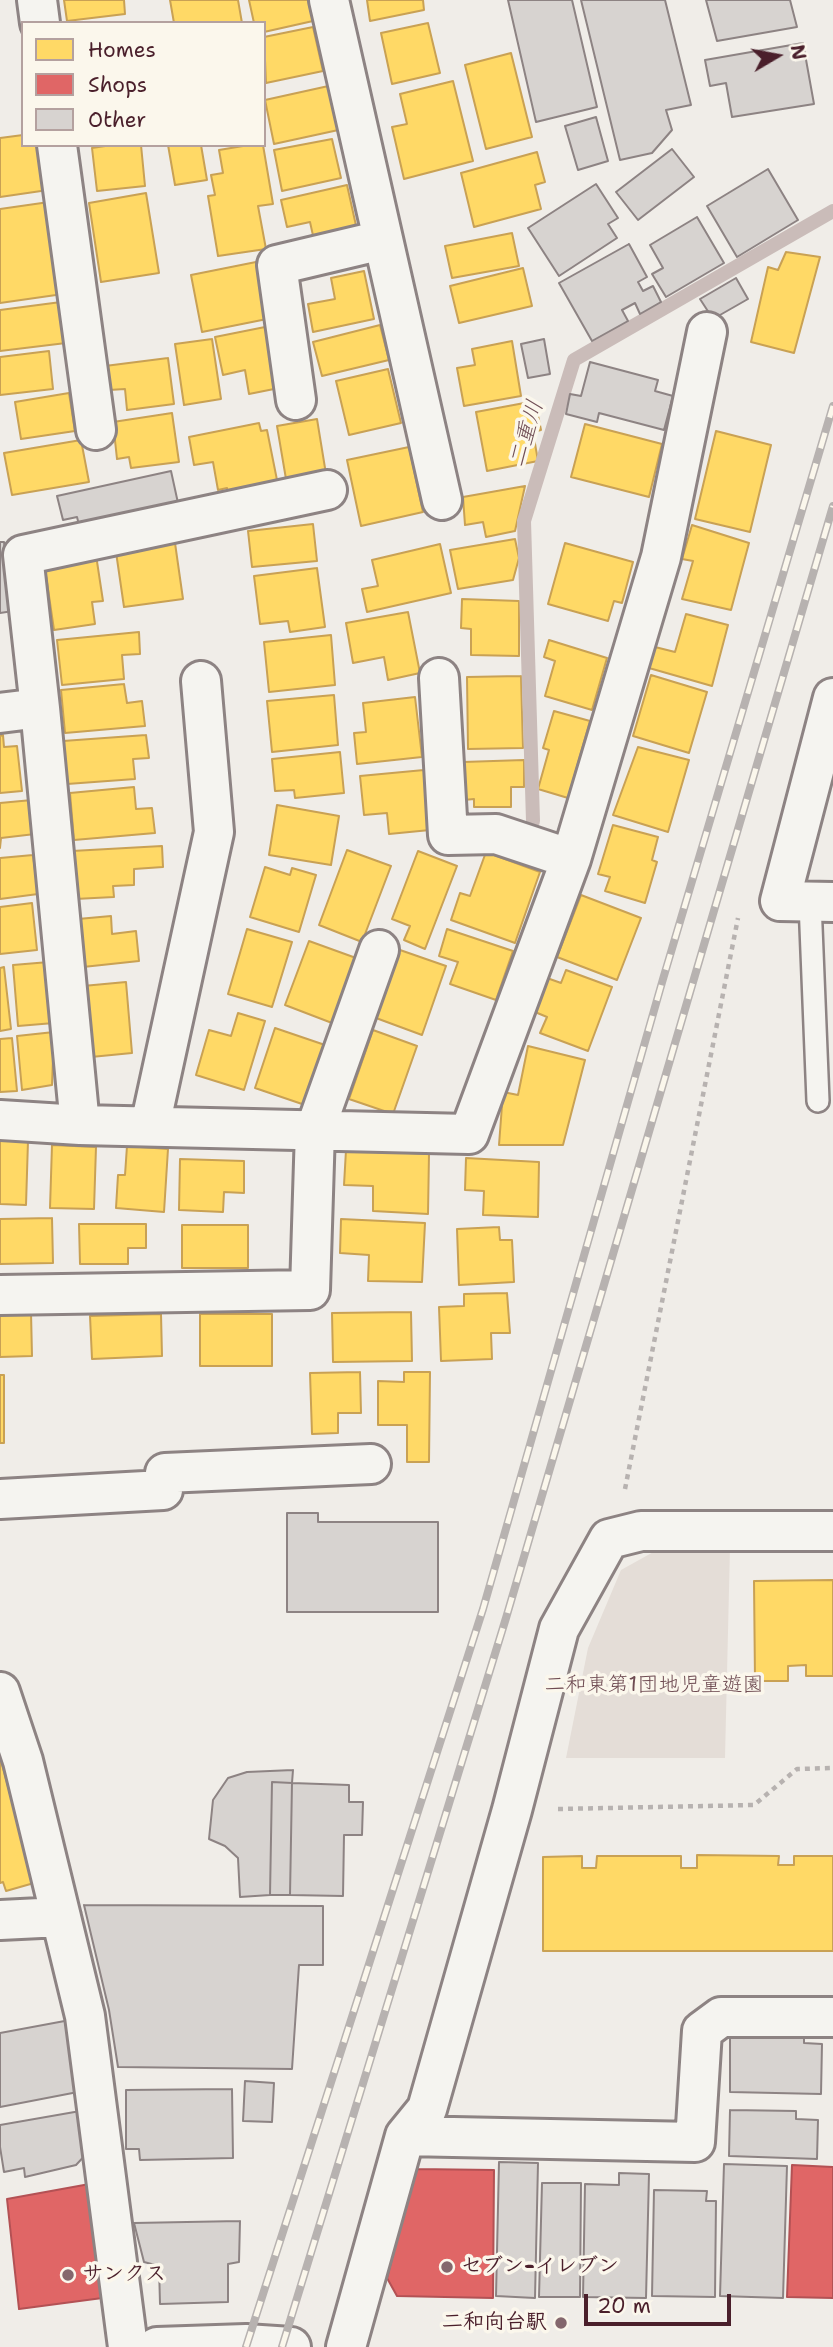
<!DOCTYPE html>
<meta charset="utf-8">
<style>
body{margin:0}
#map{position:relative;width:833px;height:2347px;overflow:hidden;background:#f0ede8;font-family:"Shantell Sans",sans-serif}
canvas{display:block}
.legend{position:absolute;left:21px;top:21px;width:245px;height:126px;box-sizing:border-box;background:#fbf7ec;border:2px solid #b4a19f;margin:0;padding:9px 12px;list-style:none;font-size:21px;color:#4a1f2b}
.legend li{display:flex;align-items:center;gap:14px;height:35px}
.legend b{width:35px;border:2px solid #b4a19f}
.north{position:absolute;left:742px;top:21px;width:70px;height:70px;-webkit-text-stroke:5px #fbf7ec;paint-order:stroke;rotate:80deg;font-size:19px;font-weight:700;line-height:28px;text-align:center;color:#4a1f2b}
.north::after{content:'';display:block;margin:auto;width:24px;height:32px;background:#4a1f2b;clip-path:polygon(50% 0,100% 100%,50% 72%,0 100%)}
.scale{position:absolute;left:584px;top:2294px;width:147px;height:32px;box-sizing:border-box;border:4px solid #4a1f2b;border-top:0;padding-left:9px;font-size:21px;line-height:24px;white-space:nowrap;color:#4a1f2b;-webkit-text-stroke:5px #fbf7ec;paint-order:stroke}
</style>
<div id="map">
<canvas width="833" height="2347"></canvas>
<ul class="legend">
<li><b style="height:19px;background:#ffd966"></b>Homes</li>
<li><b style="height:19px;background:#e06666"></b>Shops</li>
<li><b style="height:19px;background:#d7d3d0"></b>Other</li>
</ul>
<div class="north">N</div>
<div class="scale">20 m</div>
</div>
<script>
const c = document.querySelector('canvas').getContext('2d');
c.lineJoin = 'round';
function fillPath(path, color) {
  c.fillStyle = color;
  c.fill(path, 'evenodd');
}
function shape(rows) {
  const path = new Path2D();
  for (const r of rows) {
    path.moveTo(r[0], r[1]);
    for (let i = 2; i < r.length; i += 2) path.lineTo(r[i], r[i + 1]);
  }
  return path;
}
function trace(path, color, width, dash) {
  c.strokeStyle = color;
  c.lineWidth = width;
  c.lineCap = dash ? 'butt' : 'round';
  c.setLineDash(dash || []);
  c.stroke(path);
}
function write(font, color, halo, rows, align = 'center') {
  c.font = font + ' "Shantell Sans","Klee One",sans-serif';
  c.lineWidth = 7;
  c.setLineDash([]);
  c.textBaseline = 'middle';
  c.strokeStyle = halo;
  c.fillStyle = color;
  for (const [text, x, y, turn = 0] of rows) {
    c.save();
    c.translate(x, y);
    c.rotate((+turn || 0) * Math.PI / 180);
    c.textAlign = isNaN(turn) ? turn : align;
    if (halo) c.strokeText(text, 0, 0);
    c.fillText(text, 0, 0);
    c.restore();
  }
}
fillPath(shape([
 [730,1548,725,1758,566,1758,588,1648,621,1570,657,1550]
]), '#e4ddd7');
const homes = shape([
 [64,0,124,0,125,14,67,21,64,0],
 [170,0,238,0,242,23,174,23,170,0],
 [249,0,308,0,313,21,264,32,264,23,254,23,249,0],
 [367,0,423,0,424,10,370,21,367,0],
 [428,23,440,73,392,84,381,33,428,23],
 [313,27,323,71,266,83,264,37,313,27],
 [511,53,532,137,486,149,465,65,511,53],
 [453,81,473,161,404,179,392,127,407,124,400,94,453,81],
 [333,85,343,129,274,144,265,100,333,85],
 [23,135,23,145,41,145,48,190,0,197,0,138,23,135],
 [332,139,341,178,282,191,274,150,332,139],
 [112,145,141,145,145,186,97,191,92,148,112,145],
 [168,145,201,145,207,180,175,185,168,145],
 [249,145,263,145,273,204,258,206,266,249,218,256,208,196,215,195,211,175,223,173,219,150,249,145],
 [537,152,545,182,535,185,541,209,474,227,461,173,537,152],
 [347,185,357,230,314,240,310,222,287,227,281,200,347,185],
 [146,193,159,273,101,282,89,203,146,193],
 [49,202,63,294,0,303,0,209,49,202],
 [512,233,519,266,452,278,445,246,512,233],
 [786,252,820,257,794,353,751,342,768,267,778,270,786,252],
 [256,262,267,319,202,332,191,275,256,262],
 [523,268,532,306,459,323,450,286,523,268],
 [364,271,374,319,313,332,308,304,335,299,331,278,364,271],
 [61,302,66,343,0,351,0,310,61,302],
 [380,325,389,360,322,376,313,342,380,325],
 [270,326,280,377,272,378,274,389,249,394,245,370,223,375,215,337,270,326],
 [212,339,221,399,184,405,175,344,212,339],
 [512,341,521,396,464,406,457,368,475,365,472,349,512,341],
 [49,351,53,389,0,395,0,357,49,351],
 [168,358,174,404,127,410,125,389,109,390,105,366,168,358],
 [388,369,401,423,349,435,336,381,388,369],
 [69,393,75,431,21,439,15,402,69,393],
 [535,401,541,430,533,432,538,461,487,471,476,412,535,401],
 [172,413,179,462,131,468,129,457,117,459,113,422,172,413],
 [317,419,326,474,286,479,277,426,317,419],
 [259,423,261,431,267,430,278,485,228,495,227,488,218,490,213,462,194,465,189,437,259,423],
 [585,424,662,444,649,497,571,477,585,424],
 [716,431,771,445,750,532,695,519,716,431],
 [81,440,89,482,12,495,4,453,81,440],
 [409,447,423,512,361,526,347,460,409,447],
 [525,486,515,531,486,537,483,522,465,525,463,497,525,486],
 [313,524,317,561,252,567,248,531,313,524],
 [692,525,749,543,731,610,682,599,693,561,682,559,692,525],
 [515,539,519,558,513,580,458,589,450,550,515,539],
 [175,543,183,599,124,607,116,552,175,543],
 [565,543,633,562,622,603,614,601,608,621,548,604,565,543],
 [440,544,451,593,367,612,362,589,378,586,372,560,440,544],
 [96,555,103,601,92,602,95,624,54,630,44,562,96,555],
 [317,568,325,627,290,632,288,621,260,624,254,576,317,568],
 [462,599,519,601,519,656,471,655,471,629,461,628,462,599],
 [408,612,420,673,388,680,384,657,353,663,346,623,408,612],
 [686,614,728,625,712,686,649,668,655,647,675,652,686,614],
 [139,632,140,654,122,655,124,679,62,685,57,640,139,632],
 [331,635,335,685,269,692,264,642,331,635],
 [549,640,607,658,592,710,545,696,555,661,544,657,549,640],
 [651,675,707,692,689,753,633,736,651,675],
 [521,676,523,748,468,749,467,677,521,676],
 [124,684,127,703,142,701,145,726,65,733,61,690,124,684],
 [334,695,338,745,272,752,267,701,334,695],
 [415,697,422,757,357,764,354,733,366,732,363,703,415,697],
 [554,711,590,721,568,798,538,789,549,750,543,748,554,711],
 [3,735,4,747,17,746,22,791,0,793,0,736,3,735],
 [146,735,149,758,133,759,135,779,67,784,63,741,146,735],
 [638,747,689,760,668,832,613,815,638,747],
 [340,752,344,793,295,798,294,790,275,791,272,759,340,752],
 [524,760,524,787,511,787,511,807,474,807,474,799,464,800,463,762,524,760],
 [424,770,430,830,389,834,387,813,364,815,360,776,424,770],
 [134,787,136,809,152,808,155,833,74,840,70,793,134,787],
 [32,800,35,834,1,838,0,848,0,803,32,800],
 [277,805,339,816,331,865,269,855,277,805],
 [613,825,658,837,652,860,657,862,645,903,605,891,610,877,598,874,613,825],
 [162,846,163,867,134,869,134,885,113,886,114,897,75,899,72,851,162,846],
 [347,850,391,866,362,942,319,925,347,850],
 [418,851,457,866,425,949,404,940,410,926,392,919,418,851],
 [486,852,540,872,515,943,451,920,460,893,470,896,486,852],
 [33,855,38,894,0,899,0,858,33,855],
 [265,867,290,875,292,868,316,875,299,932,250,917,265,867],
 [581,895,641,918,617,980,557,957,581,895],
 [32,903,37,950,0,954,0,907,32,903],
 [111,916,112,934,136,931,139,961,83,967,78,919,111,916],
 [247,929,292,942,272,1007,228,994,247,929],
 [447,929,513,951,496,1000,450,984,458,962,439,956,447,929],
 [309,941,356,958,332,1023,285,1005,309,941],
 [400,950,446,966,422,1035,376,1018,400,950],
 [49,962,54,1023,18,1026,13,965,49,962],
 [4,967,11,1029,0,1031,0,968,4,967],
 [566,970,612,987,588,1051,540,1033,547,1017,535,1012,547,978,561,983,566,970],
 [126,982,132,1053,91,1057,83,986,126,982],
 [238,1013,265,1021,244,1090,196,1075,209,1030,231,1036,238,1013],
 [275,1028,325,1045,305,1105,255,1088,275,1028],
 [373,1030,417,1046,393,1114,349,1099,373,1030],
 [54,1032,52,1085,22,1090,17,1036,54,1032],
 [12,1038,17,1091,0,1092,0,1039,12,1038],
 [528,1046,585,1060,563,1145,499,1145,503,1092,518,1095,528,1046],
 [0,1140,28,1141,26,1205,0,1204,0,1140],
 [52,1145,96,1147,94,1209,50,1208,52,1145],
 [127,1146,168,1149,164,1212,116,1208,118,1175,125,1175,127,1146],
 [346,1150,429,1154,428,1214,373,1211,373,1186,344,1185,346,1150],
 [466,1158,539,1162,538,1217,483,1215,484,1191,465,1190,466,1158],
 [180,1159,244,1161,244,1193,224,1192,223,1212,179,1210,180,1159],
 [52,1218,53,1263,0,1264,0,1219,52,1218],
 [341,1219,425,1223,422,1282,368,1281,369,1255,340,1253,341,1219],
 [79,1224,146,1224,146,1248,128,1248,128,1264,80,1264,79,1224],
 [182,1225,248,1225,248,1268,182,1268,182,1225],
 [499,1227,500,1240,512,1240,514,1282,459,1285,457,1229,499,1227],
 [507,1293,510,1333,491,1333,492,1359,441,1361,439,1307,464,1306,464,1294,507,1293],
 [31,1312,32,1356,0,1357,0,1313,31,1312],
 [411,1312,412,1361,333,1362,332,1313,411,1312],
 [161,1314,162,1356,92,1359,90,1316,161,1314],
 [200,1314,272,1314,272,1366,200,1366,200,1314],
 [360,1372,361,1413,338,1413,338,1433,312,1434,310,1373,360,1372],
 [404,1372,430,1372,429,1462,407,1462,407,1425,378,1425,378,1381,404,1382,404,1372],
 [0,1375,4,1375,4,1443,0,1443,0,1375],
 [833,1580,833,1676,806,1676,806,1665,788,1666,788,1681,755,1681,754,1581,833,1580],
 [0,1757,34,1883,6,1891,3,1882,0,1883,0,1757],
 [697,1855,779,1856,778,1865,794,1865,794,1856,833,1856,833,1951,543,1951,543,1857,582,1856,582,1868,596,1868,597,1856,681,1856,681,1868,697,1868,697,1855]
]);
fillPath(homes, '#ffd966');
trace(homes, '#c9a154', 2);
const shops = shape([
 [792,2165,833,2167,833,2298,787,2297,792,2165],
 [415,2169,494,2170,493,2298,397,2296,387,2278,415,2169],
 [95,2183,110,2297,19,2309,7,2199,95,2183]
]);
fillPath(shops, '#e06666');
trace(shops, '#b35154', 2);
trace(shape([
 [533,821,524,521,574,360,833,211]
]), '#cabcb9', 14);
const building = shape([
 [508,0,572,0,597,107,536,122,508,0],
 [581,0,665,0,691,105,666,110,672,130,652,153,620,160,581,0],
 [706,0,790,0,797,27,717,41,706,0],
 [803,43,814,104,732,117,726,83,710,86,705,60,803,43],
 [596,117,608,161,578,170,565,126,596,117],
 [672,149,694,177,638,220,616,192,672,149],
 [768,169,798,220,737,257,707,206,768,169],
 [596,184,618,218,608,224,617,238,559,276,528,228,596,184],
 [697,217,724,263,666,297,652,274,663,268,650,245,697,217],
 [629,244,647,277,638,282,643,291,653,286,661,302,640,314,635,303,622,310,628,321,592,341,559,283,629,244],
 [736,278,748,299,713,319,700,299,736,278],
 [544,339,550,374,528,378,521,344,544,339],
 [590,362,658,380,655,391,673,396,664,430,599,413,597,422,566,414,570,394,581,396,590,362],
 [171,471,178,503,79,525,77,517,63,520,57,496,171,471],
 [0,542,4,542,13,611,0,613,0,542],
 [287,1513,318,1513,318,1522,438,1522,438,1612,287,1612,287,1513],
 [293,1770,292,1783,272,1782,270,1895,240,1897,238,1858,225,1846,209,1839,213,1800,228,1778,247,1772,293,1770],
 [272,1782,292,1783,290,1895,270,1895,272,1782],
 [292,1783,349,1785,349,1802,363,1802,362,1835,344,1835,343,1896,290,1895,292,1783],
 [84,1905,323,1906,323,1965,299,1965,292,2069,118,2067,109,2010,84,1905],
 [70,2020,83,2091,0,2107,0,2033,70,2020],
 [730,2034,804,2035,804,2043,822,2044,821,2094,730,2092,730,2034],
 [245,2081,274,2083,272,2122,243,2121,245,2081],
 [232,2089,233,2158,140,2160,139,2149,126,2149,126,2090,232,2089],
 [86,2110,90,2150,76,2165,25,2177,24,2168,4,2172,0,2147,0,2125,86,2110],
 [730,2110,796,2111,796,2119,818,2120,817,2159,729,2156,730,2110],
 [499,2162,538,2163,535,2298,496,2296,499,2162],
 [724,2164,787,2166,783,2298,720,2296,724,2164],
 [619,2173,649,2174,646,2298,583,2297,585,2184,619,2185,619,2173],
 [542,2183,581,2183,580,2297,539,2297,542,2183],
 [654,2190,707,2191,706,2201,716,2201,715,2297,652,2296,654,2190],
 [240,2221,239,2262,228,2264,228,2302,160,2304,159,2266,144,2262,134,2223,240,2221]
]);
fillPath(building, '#d7d3d0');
trace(building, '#8d8383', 2);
const service = shape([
 [810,902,818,1101]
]);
const minor = shape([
 [37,0,40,23],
 [329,0,442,500],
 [57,145,96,430],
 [296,400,277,265,382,240],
 [439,678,448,835,496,834,571,859],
 [833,698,780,901,833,902],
 [0,713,40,708],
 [0,1120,80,1125,469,1134,571,859,661,557,707,332],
 [80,1125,40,708,23,555,327,490],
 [150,1126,214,832,201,681],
 [0,1295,310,1290,315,1130,379,950],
 [0,1499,163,1490,165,1473,371,1464],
 [0,1692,23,1761,85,2016,128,2347],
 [0,1920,61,1917],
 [405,2136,695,2142,702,2031,721,2017,833,2017],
 [346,2347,405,2136,427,2109,512,1810,559,1629,609,1539,641,1531,833,1531]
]);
const tertiary = shape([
 [157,2347,246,2344,291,2347]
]);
trace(service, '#8d8383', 26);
trace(minor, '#8d8383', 44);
trace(tertiary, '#8d8383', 44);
trace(shape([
 [625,1489,738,918],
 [558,1809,754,1805,797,1769,833,1768]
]), '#b7b2b0', 4.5, [5, 5]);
trace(service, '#f5f4f0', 21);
trace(minor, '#f5f4f0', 38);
trace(tertiary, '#f5f4f0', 38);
const rail = shape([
 [246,2347,483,1609,663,979,833,406],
 [282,2347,506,1618,833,506]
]);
trace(rail, '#b7b2b0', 8);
trace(rail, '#fbf7ec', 5, [16]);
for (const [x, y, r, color] of [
 [447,2267,7,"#84676d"],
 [68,2275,7,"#84676d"],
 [561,2323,7,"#84676d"]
]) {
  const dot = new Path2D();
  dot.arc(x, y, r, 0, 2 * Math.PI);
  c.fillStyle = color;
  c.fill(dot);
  trace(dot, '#fbf7ec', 2.5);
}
write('21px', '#6e4b52', '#fbf7ec', [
 ["二和東第1団地児童遊園",654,1686]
]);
write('bold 21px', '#4a1f2b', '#fbf7ec', [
 ["セブン-イレブン",461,2267],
 ["サンクス",82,2275],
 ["二和向台駅",547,2323,"right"]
], 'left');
write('italic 23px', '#714f56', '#fbf7ec', [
 ["二重川",527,434,-73]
]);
</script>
